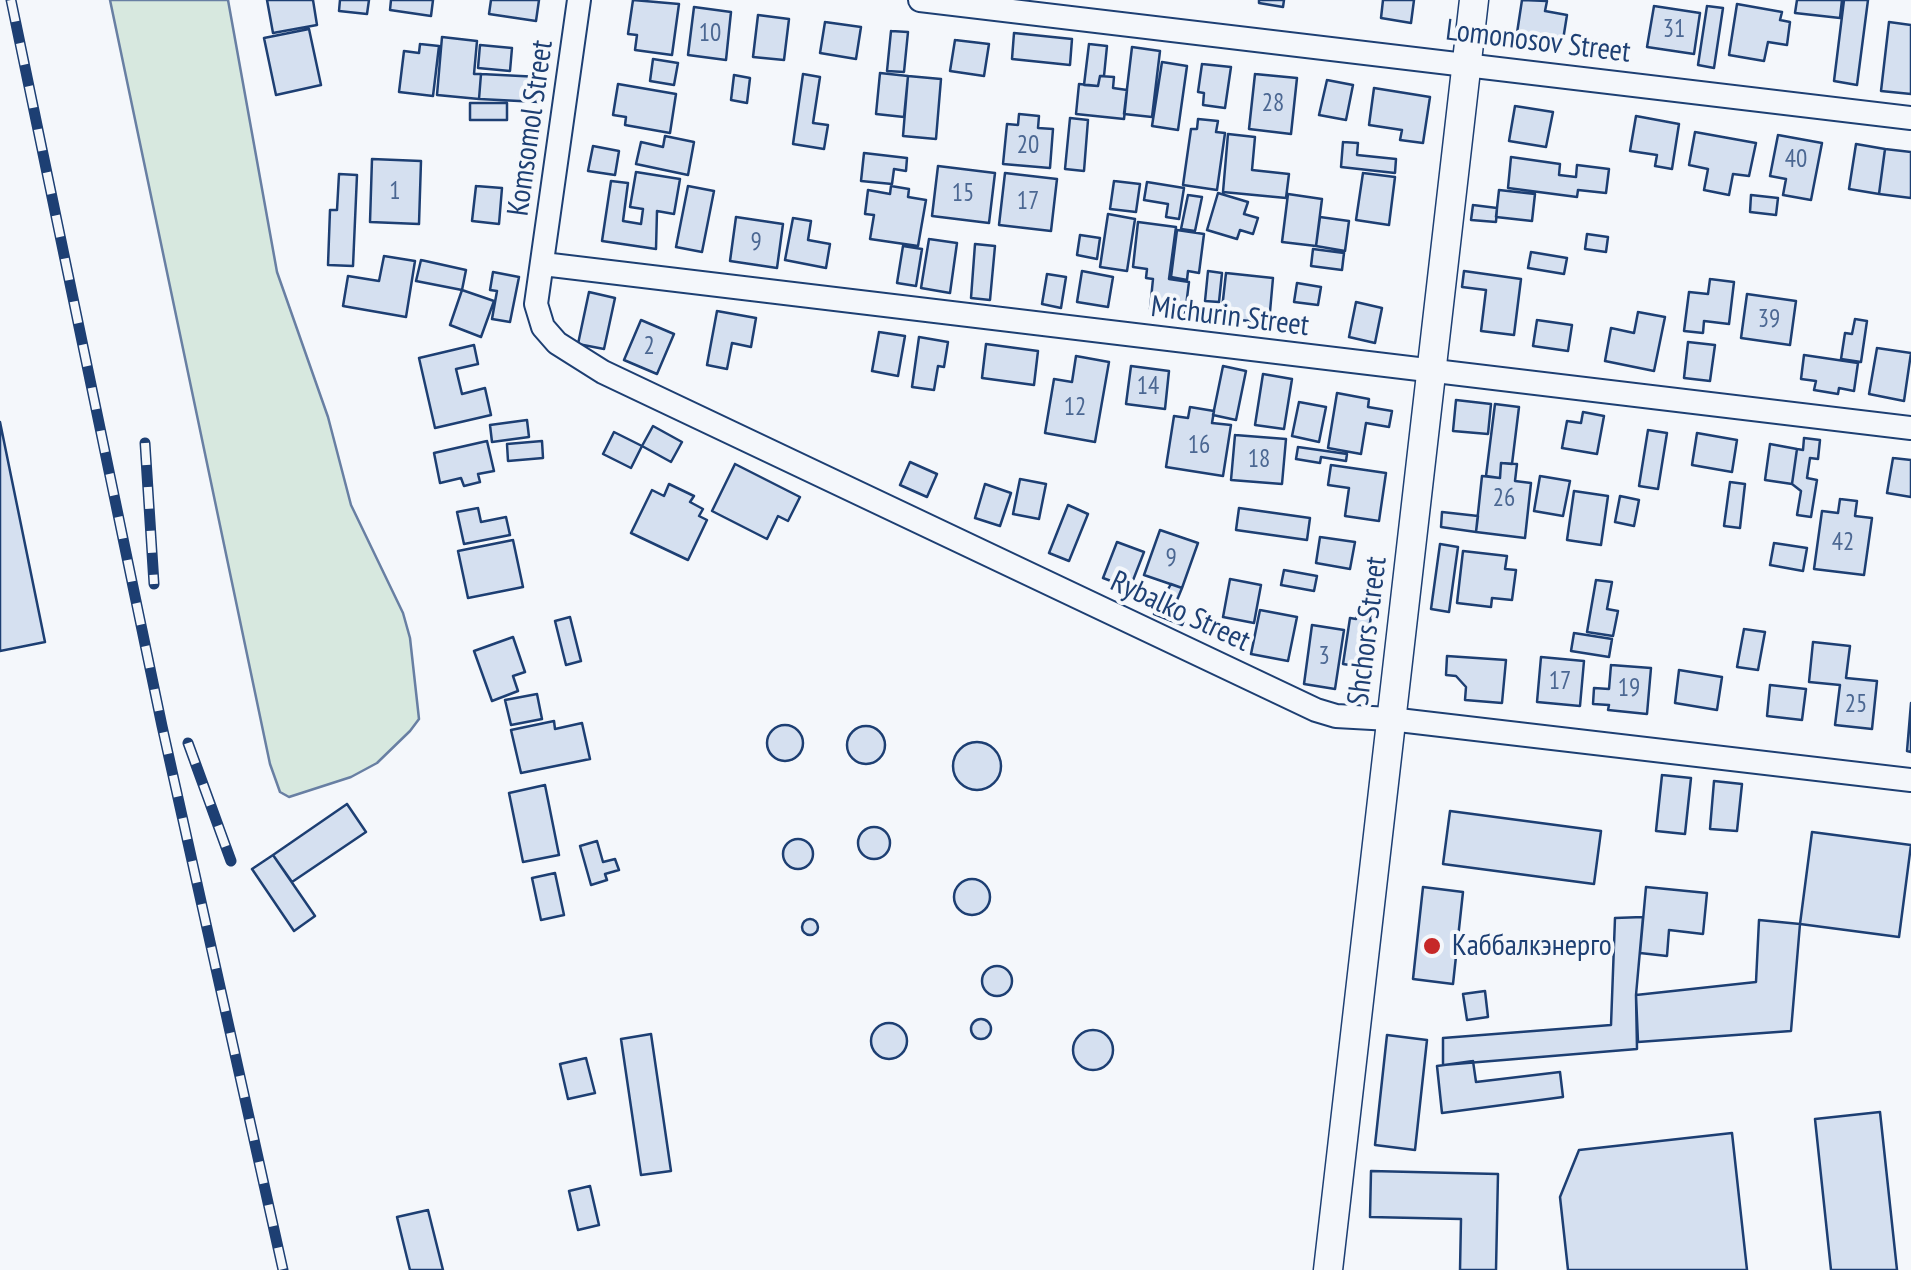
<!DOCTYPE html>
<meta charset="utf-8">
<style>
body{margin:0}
canvas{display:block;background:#f4f7fb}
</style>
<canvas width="1911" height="1270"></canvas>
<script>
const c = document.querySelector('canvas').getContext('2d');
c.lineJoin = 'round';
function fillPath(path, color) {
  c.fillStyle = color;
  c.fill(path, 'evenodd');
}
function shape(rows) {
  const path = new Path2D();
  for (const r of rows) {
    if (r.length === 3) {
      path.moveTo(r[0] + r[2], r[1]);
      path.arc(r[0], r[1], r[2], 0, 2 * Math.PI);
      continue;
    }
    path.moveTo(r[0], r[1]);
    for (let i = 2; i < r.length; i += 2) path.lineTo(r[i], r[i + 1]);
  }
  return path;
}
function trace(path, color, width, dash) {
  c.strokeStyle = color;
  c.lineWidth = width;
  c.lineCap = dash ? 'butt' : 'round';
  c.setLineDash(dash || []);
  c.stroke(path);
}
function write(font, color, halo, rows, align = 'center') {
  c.font = font + ' "PT Sans Narrow",sans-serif';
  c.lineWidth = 8;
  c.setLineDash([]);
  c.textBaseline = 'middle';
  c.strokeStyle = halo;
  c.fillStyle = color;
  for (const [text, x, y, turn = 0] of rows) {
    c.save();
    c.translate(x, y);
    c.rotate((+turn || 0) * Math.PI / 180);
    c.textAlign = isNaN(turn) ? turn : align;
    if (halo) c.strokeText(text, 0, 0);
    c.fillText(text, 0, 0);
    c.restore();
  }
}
const green = shape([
 [110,0,228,0,277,272,328,417,351,505,403,613,410,638,419,719,410,731,377,763,351,777,289,797,280,792,270,764,110,0]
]);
fillPath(green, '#d7e8df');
trace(green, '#687fa3', 2.5);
const building = shape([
 [267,0,313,0,317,25,273,33,267,0],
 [340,0,369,0,367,14,339,11,340,0],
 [391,0,433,0,431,16,390,10,391,0],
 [491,0,539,0,536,21,489,14,491,0],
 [633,0,679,4,672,55,635,50,637,35,628,34,633,0],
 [1259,0,1284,0,1283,7,1259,3,1259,0],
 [1383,0,1414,0,1411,23,1381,18,1383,0],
 [1522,0,1547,1,1545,11,1567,15,1563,40,1517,33,1522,0],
 [1797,0,1842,0,1840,18,1795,13,1797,0],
 [1844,0,1868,0,1857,85,1834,81,1844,0],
 [1737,4,1782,12,1780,20,1790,22,1787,45,1768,42,1764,61,1729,55,1737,4],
 [1654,6,1700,13,1694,54,1647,47,1654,6],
 [1707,6,1723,8,1714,68,1698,65,1707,6],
 [694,7,731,12,726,60,688,55,694,7],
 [758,15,789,19,784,60,753,57,758,15],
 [825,22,861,27,856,59,820,53,825,22],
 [1889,22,1911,25,1911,94,1881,91,1889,22],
 [309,29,321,85,276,95,264,38,309,29],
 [891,31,908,32,904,72,887,71,891,31],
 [1014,33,1072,39,1070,65,1012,59,1014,33],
 [442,37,477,41,474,74,481,74,479,99,437,95,442,37],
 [955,40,989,44,984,76,950,71,955,40],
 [420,44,439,46,433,96,399,92,404,51,419,53,420,44],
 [1089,44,1107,46,1104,76,1100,76,1098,86,1084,85,1089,44],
 [480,45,512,48,510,71,478,68,480,45],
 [1132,47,1160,51,1152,117,1124,114,1132,47],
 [653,59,678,63,674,85,650,81,653,59],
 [1162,62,1187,66,1178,130,1152,126,1162,62],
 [1202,64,1231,67,1225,108,1203,105,1204,93,1198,92,1202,64],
 [880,73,908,76,904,117,876,114,880,73],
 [481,74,540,77,539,102,479,99,481,74],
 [803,74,820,77,813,123,828,125,824,149,793,144,803,74],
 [1255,74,1297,78,1291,134,1249,129,1255,74],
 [734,75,750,78,747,103,731,100,734,75],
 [908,76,941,79,936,139,903,136,908,76],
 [1100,76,1114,77,1113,88,1127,90,1124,119,1076,114,1079,84,1098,86,1100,76],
 [1327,80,1353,85,1346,120,1319,115,1327,80],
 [618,84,676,94,670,133,625,125,626,117,613,115,618,84],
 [1374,88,1430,97,1423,143,1400,140,1402,130,1369,125,1374,88],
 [470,103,507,103,507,120,470,120,470,103],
 [1515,106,1553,112,1546,147,1509,141,1515,106],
 [1019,114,1039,116,1038,128,1053,129,1050,168,1003,164,1007,124,1018,125,1019,114],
 [1636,116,1679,124,1672,169,1655,166,1657,155,1630,151,1636,116],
 [1070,118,1088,120,1084,171,1065,169,1070,118],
 [1198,119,1218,121,1216,132,1225,133,1217,190,1183,185,1191,129,1197,129,1198,119],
 [1695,132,1756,143,1749,176,1733,174,1729,195,1704,190,1708,169,1689,165,1695,132],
 [1228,134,1255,137,1252,170,1289,174,1286,198,1223,192,1228,134],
 [1778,135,1822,143,1811,200,1783,195,1786,179,1770,176,1778,135],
 [665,136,694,142,688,175,636,164,641,142,663,147,665,136],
 [1343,142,1358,143,1357,155,1396,159,1395,173,1341,167,1343,142],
 [1856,144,1885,149,1879,194,1849,189,1856,144],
 [593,146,619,151,615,175,588,171,593,146],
 [1885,149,1911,152,1911,198,1879,194,1885,149],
 [864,153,907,158,906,171,894,169,892,184,861,181,864,153],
 [1511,157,1560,164,1559,175,1576,177,1577,165,1609,169,1606,193,1578,190,1577,197,1508,188,1511,157],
 [372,159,421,161,419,224,370,222,372,159],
 [938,166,995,173,989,223,932,216,938,166],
 [636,172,680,179,674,214,657,211,656,249,602,241,611,181,628,183,623,221,641,224,643,209,630,207,636,172],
 [1005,173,1057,179,1051,231,999,225,1005,173],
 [1363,173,1395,177,1389,225,1356,220,1363,173],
 [339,174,357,175,353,266,328,265,330,210,337,210,339,174],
 [1114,181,1140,184,1136,212,1110,209,1114,181],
 [1147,182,1184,188,1179,219,1166,217,1168,204,1144,200,1147,182],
 [476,186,502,188,499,224,472,221,476,186],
 [688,186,714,191,702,252,676,247,688,186],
 [891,186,909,189,908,197,926,200,918,246,870,239,874,215,865,214,868,190,890,194,891,186],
 [1499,190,1535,194,1532,221,1496,217,1499,190],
 [1218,193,1248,202,1244,214,1258,218,1253,234,1240,230,1237,239,1207,230,1218,193],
 [1288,194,1322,199,1316,246,1282,242,1288,194],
 [1188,195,1202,197,1195,231,1181,229,1188,195],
 [1751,195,1778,198,1776,215,1750,212,1751,195],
 [1473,205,1497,208,1496,222,1471,220,1473,205],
 [1108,214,1135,219,1127,271,1100,267,1108,214],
 [736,217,783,224,777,268,730,261,736,217],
 [1320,217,1349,221,1345,251,1316,246,1320,217],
 [793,218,811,221,808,240,830,244,826,268,785,260,793,218],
 [1138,222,1176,227,1169,279,1189,282,1185,314,1150,309,1153,279,1146,278,1147,269,1133,267,1138,222],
 [1177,230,1204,234,1199,273,1188,271,1187,280,1171,277,1177,230],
 [1587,234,1608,237,1606,252,1585,249,1587,234],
 [1080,235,1100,238,1097,259,1077,255,1080,235],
 [929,239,957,243,950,293,921,288,929,239],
 [975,244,995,246,990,300,971,298,975,244],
 [903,246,922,249,916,286,897,283,903,246],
 [1313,249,1344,253,1342,270,1311,266,1313,249],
 [1531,252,1567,258,1564,274,1528,268,1531,252],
 [384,256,415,261,406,317,343,306,348,276,379,281,384,256],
 [421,260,466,270,462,290,416,281,421,260],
 [1082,271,1113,277,1108,307,1077,302,1082,271],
 [1208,271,1222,273,1219,302,1205,301,1208,271],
 [1464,271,1521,279,1514,335,1481,331,1486,290,1462,287,1464,271],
 [493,272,519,277,510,322,492,319,497,291,490,290,493,272],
 [1226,273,1273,278,1269,323,1221,318,1226,273],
 [1047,274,1066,277,1061,308,1042,304,1047,274],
 [1710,279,1734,282,1729,324,1704,321,1703,333,1684,331,1689,292,1708,294,1710,279],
 [1297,283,1321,287,1318,305,1294,302,1297,283],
 [462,290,494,301,481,337,450,325,462,290],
 [589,292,615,298,604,349,578,344,589,292],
 [1747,294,1796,301,1790,345,1741,338,1747,294],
 [1356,302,1382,308,1375,343,1349,337,1356,302],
 [717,311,756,318,751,347,732,343,727,369,707,365,717,311],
 [1638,312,1665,317,1654,371,1605,361,1611,328,1634,333,1638,312],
 [1855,319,1867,321,1861,362,1841,359,1845,333,1852,334,1855,319],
 [641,320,674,334,657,374,624,360,641,320],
 [1537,320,1572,325,1568,351,1533,346,1537,320],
 [879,332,905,336,898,376,872,371,879,332],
 [919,337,948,342,944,367,938,366,934,390,912,387,919,337],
 [1688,342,1715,345,1710,381,1684,378,1688,342],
 [986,344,1038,351,1034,385,982,378,986,344],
 [474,345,478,364,456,369,462,394,485,388,491,415,435,428,419,358,474,345],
 [1877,348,1911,353,1904,401,1869,394,1877,348],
 [1804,355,1858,363,1854,391,1839,388,1838,394,1814,390,1816,381,1801,379,1804,355],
 [1076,356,1109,362,1095,442,1045,433,1054,379,1072,382,1076,356],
 [1131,366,1169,371,1165,409,1126,404,1131,366],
 [1223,366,1246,371,1236,420,1213,415,1223,366],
 [1263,374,1292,379,1284,429,1255,425,1263,374],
 [1337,393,1369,399,1368,407,1392,411,1389,427,1366,423,1361,454,1328,448,1337,393],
 [1456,400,1491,404,1488,434,1453,431,1456,400],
 [1299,402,1326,407,1319,442,1292,436,1299,402],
 [1495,404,1519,407,1512,464,1501,463,1500,478,1486,476,1495,404],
 [1190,407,1214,411,1212,423,1231,425,1223,476,1166,467,1174,416,1188,418,1190,407],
 [1583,412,1604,416,1597,454,1562,448,1567,421,1581,423,1583,412],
 [527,420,529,437,492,442,490,425,527,420],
 [0,422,45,642,0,651,0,422],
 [653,426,682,442,671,462,642,446,653,426],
 [1648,430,1667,433,1658,489,1639,486,1648,430],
 [614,432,642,446,631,468,603,454,614,432],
 [1697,433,1737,440,1732,472,1692,465,1697,433],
 [1235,435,1286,439,1282,484,1231,480,1235,435],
 [1804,438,1820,440,1818,459,1810,458,1807,478,1817,480,1811,517,1797,515,1801,491,1792,484,1797,449,1803,450,1804,438],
 [487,441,494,471,478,474,480,482,464,486,461,478,440,483,434,453,487,441],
 [542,441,543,458,508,461,507,444,542,441],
 [1770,444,1797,449,1792,484,1765,480,1770,444],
 [1298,447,1347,454,1346,461,1321,457,1320,463,1296,459,1298,447],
 [1893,458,1911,460,1911,497,1887,493,1893,458],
 [910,462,937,474,927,497,900,485,910,462],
 [1501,463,1517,464,1515,481,1531,483,1525,538,1476,532,1482,476,1500,478,1501,463],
 [735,464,800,497,788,521,778,516,767,539,712,511,735,464],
 [1331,465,1386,473,1379,521,1345,516,1349,488,1328,485,1331,465],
 [1540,476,1570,481,1563,516,1534,511,1540,476],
 [1020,479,1046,484,1039,519,1013,514,1020,479],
 [1730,482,1745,484,1740,528,1724,526,1730,482],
 [669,484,694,496,690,502,703,509,699,516,707,520,688,560,631,533,652,490,664,496,669,484],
 [985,484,1011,493,1000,526,975,518,985,484],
 [1574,491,1608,496,1601,545,1567,540,1574,491],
 [1620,496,1639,500,1634,526,1615,522,1620,496],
 [1840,499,1857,501,1855,516,1872,518,1864,575,1814,569,1822,511,1838,513,1840,499],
 [1068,505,1088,514,1069,561,1049,553,1068,505],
 [478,508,481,522,506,517,510,535,464,544,457,512,478,508],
 [1239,508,1310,518,1307,540,1236,530,1239,508],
 [1442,512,1478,516,1476,532,1441,527,1442,512],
 [1160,530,1198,543,1182,588,1144,575,1160,530],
 [1320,537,1355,542,1350,569,1316,563,1320,537],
 [513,540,523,587,468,598,458,551,513,540],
 [1117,542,1144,552,1130,588,1103,578,1117,542],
 [1774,543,1807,548,1803,571,1770,565,1774,543],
 [1440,544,1458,547,1449,612,1431,609,1440,544],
 [1463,551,1507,556,1505,569,1516,570,1512,600,1492,598,1491,607,1457,603,1463,551],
 [1284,570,1317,576,1314,591,1281,585,1284,570],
 [1230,579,1261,585,1254,623,1223,617,1230,579],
 [1596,580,1612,582,1607,609,1618,611,1613,636,1587,632,1596,580],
 [1171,584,1182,588,1175,605,1188,610,1182,625,1154,614,1171,584],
 [1358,608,1372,610,1363,667,1343,664,1350,618,1356,619,1358,608],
 [1260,610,1297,617,1288,661,1251,654,1260,610],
 [570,617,581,661,566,665,555,621,570,617],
 [1312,625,1344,630,1335,689,1304,684,1312,625],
 [1744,629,1765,632,1758,670,1737,667,1744,629],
 [1574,633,1612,639,1609,657,1571,651,1574,633],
 [513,637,525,672,513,676,518,691,492,701,474,651,513,637],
 [1813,642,1850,646,1846,678,1877,681,1872,729,1835,725,1840,685,1809,682,1813,642],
 [1447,656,1506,660,1502,703,1465,700,1466,687,1456,676,1446,675,1447,656],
 [1541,657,1584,661,1580,706,1537,702,1541,657],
 [1611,665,1651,668,1647,714,1608,710,1609,705,1593,704,1594,688,1609,689,1611,665],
 [1679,670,1722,677,1717,710,1675,703,1679,670],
 [1770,685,1806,689,1802,720,1767,716,1770,685],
 [537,694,542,719,511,725,505,700,537,694],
 [1911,703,1911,752,1907,751,1911,703],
 [554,721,555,729,582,723,590,759,521,773,511,730,554,721],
 [785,743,18],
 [866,745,19],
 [977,766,24],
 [1662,775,1691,778,1685,834,1656,831,1662,775],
 [1714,781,1742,784,1737,831,1710,829,1714,781],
 [545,785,559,855,523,862,509,793,545,785],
 [347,804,366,832,292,882,273,855,347,804],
 [1450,811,1601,831,1594,884,1443,864,1450,811],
 [874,843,16],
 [1812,832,1911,845,1899,937,1800,924,1812,832],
 [798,854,15],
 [597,841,603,862,615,859,619,870,605,874,607,880,591,885,580,846,597,841],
 [273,855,315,916,294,931,252,869,273,855],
 [555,873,564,915,541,920,532,878,555,873],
 [972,897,18],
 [1423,887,1463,892,1453,984,1413,979,1423,887],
 [1646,887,1707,893,1703,934,1669,930,1667,956,1640,953,1646,887],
 [1643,917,1636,995,1637,1049,1443,1065,1443,1038,1611,1025,1615,918,1643,917],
 [810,927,8],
 [1759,920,1800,924,1791,1031,1638,1042,1636,995,1756,982,1759,920],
 [997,981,15],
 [1485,991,1488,1017,1467,1020,1463,994,1485,991],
 [981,1029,10],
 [889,1041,18],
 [1093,1050,20],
 [651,1034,671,1171,641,1175,621,1039,651,1034],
 [1387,1035,1427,1040,1415,1150,1375,1145,1387,1035],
 [586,1058,595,1093,568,1099,560,1064,586,1058],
 [1473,1061,1476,1082,1560,1072,1563,1097,1442,1113,1437,1066,1473,1061],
 [1880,1112,1897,1270,1831,1270,1815,1119,1880,1112],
 [1732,1133,1747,1270,1568,1270,1560,1197,1579,1150,1732,1133],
 [1371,1171,1498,1174,1496,1270,1460,1270,1461,1219,1370,1217,1371,1171],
 [590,1186,599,1225,578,1230,569,1191,590,1186],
 [428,1210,443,1270,410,1270,397,1217,428,1210]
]);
fillPath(building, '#d5e0f0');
trace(building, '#1d3f73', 2.5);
const minor = shape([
 [579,0,536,304,543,327,557,343,603,372,1316,710,1336,716,1390,719,1911,780],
 [920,0,1911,118],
 [543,264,1911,428]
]);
const tertiary = shape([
 [1328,1270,1474,0]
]);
trace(minor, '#1d3f73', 26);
trace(tertiary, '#1d3f73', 31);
trace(minor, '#f4f7fb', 22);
trace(tertiary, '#f4f7fb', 28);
const rail = shape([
 [11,0,162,726,283,1270],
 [145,443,154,584],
 [188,743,231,861]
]);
trace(rail, '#1d3f73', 11);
trace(rail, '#f4f7fb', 8, [22]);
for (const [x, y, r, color] of [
 [1432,946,10,"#c62828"]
]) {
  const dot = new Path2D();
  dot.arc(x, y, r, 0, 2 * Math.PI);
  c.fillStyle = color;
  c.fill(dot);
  trace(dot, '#f4f7fb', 4);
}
write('25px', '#4b6792', null, [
 ["31",1674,30],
 ["10",710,34],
 ["28",1273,104],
 ["20",1028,146],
 ["40",1796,160],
 ["1",395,192],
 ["15",963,194],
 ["17",1028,202],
 ["9",756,243],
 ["39",1769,320],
 ["2",649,347],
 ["14",1148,387],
 ["12",1075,408],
 ["16",1199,446],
 ["18",1259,460],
 ["26",1504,499],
 ["42",1843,543],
 ["9",1171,559],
 ["3",1324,657],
 ["17",1560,682],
 ["19",1629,689],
 ["25",1856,705]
]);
write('30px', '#1d3f73', '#f4f7fb', [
 ["Lomonosov Street",1538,42,7],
 ["Komsomol Street",531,128,-82],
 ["Michurin Street",1230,317,7],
 ["Rybalko Street",1180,612,25],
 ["Shchors Street",1368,631,-83]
]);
write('30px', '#1d3f73', '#f4f7fb', [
 ["Каббалкэнерго",1452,946]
], 'left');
</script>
